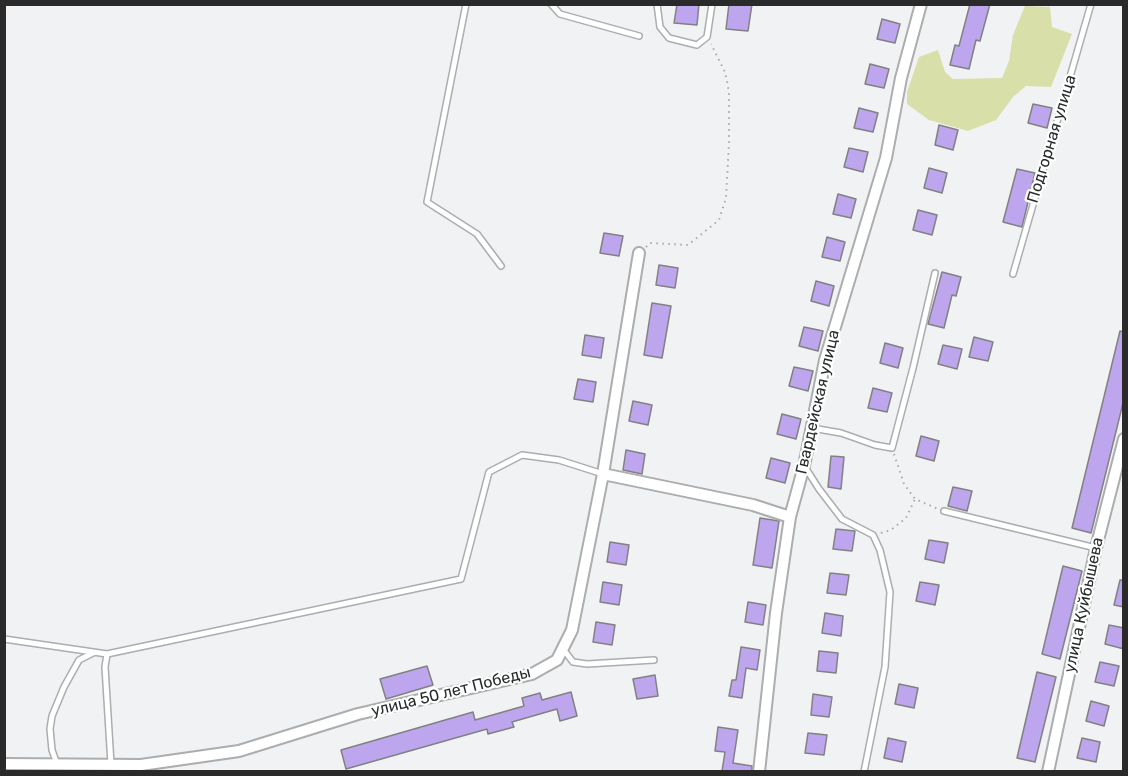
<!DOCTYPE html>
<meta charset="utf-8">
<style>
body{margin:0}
#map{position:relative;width:1128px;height:776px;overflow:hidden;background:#f0f2f3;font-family:Rubik,sans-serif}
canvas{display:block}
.frame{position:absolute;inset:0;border:6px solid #2a2a2b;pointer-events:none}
</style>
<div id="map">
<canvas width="1128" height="776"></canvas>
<div class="frame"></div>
</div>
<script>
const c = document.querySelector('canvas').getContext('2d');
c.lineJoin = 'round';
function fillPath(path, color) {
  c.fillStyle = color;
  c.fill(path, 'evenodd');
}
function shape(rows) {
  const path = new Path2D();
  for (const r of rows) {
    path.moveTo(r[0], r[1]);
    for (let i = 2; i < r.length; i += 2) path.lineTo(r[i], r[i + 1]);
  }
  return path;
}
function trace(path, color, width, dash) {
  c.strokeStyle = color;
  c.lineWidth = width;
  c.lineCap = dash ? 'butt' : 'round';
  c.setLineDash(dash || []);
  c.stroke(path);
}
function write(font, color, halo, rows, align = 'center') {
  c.font = font + ' Rubik,sans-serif';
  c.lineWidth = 4.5;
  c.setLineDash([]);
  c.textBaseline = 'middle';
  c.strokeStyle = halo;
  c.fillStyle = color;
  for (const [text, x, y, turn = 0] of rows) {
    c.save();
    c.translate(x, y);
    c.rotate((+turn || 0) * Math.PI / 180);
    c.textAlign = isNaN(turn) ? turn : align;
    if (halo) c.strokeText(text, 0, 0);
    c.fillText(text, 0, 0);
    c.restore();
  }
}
fillPath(shape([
 [1025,6,1050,7,1052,27,1072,34,1051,87,1026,86,1013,97,996,120,968,131,929,120,907,104,907,92,919,57,938,50,945,72,953,79,1002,78,1009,61,1013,35]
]), '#d9dfa9');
const building = shape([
 [677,4,699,4,697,25,674,23,677,4],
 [729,4,752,4,748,31,726,29,729,4],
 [970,4,990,4,980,41,976,40,969,69,950,65,955,45,959,46,970,4],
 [882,19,900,24,895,43,877,39,882,19],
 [870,64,889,69,884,88,865,84,870,64],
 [1033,104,1052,108,1047,128,1028,123,1033,104],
 [859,108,878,113,873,132,854,128,859,108],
 [939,125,958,130,953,150,935,145,939,125],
 [849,148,868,152,863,172,844,167,849,148],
 [929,168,947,173,942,193,924,188,929,168],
 [1017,169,1035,173,1022,227,1003,222,1017,169],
 [838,194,856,199,851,218,833,214,838,194],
 [918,210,937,215,932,235,913,230,918,210],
 [604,233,623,236,619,256,600,253,604,233],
 [827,237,845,242,840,261,822,257,827,237],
 [659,265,678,268,675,288,656,285,659,265],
 [942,272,961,277,956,296,952,295,944,328,928,324,942,272],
 [816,281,834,286,829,306,811,301,816,281],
 [652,303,671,306,662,358,644,355,652,303],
 [804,327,823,331,818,351,799,346,804,327],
 [1120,331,1124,332,1124,399,1091,533,1072,528,1120,331],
 [585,335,604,338,601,358,582,355,585,335],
 [974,337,993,342,988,361,969,357,974,337],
 [885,343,903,348,898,368,880,363,885,343],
 [943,345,962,349,957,369,938,364,943,345],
 [794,367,813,371,808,391,789,386,794,367],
 [578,379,596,382,593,402,574,399,578,379],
 [873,388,892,393,887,412,868,408,873,388],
 [633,401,652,405,648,425,629,421,633,401],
 [782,414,801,419,796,439,777,434,782,414],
 [921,436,939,441,934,461,916,456,921,436],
 [626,450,645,454,642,474,623,470,626,450],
 [831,456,844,457,841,489,828,487,831,456],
 [771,458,790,463,785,483,766,478,771,458],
 [953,487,972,491,967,511,948,506,953,487],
 [760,518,779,521,772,568,753,565,760,518],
 [836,529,855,531,852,551,833,549,836,529],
 [929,540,948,543,944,563,925,559,929,540],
 [610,542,629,545,626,565,607,562,610,542],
 [1063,566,1082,571,1060,659,1042,654,1063,566],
 [830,573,849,575,846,595,827,593,830,573],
 [1120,580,1124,580,1124,607,1114,605,1120,580],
 [603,582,622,585,619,605,600,602,603,582],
 [920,582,939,585,935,605,916,601,920,582],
 [748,602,766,605,763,625,745,622,748,602],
 [825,613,843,616,841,636,822,633,825,613],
 [596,622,615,625,612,645,593,642,596,622],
 [1109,625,1124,628,1124,649,1105,644,1109,625],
 [741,647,760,650,757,670,746,668,742,698,729,696,732,680,736,680,741,647],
 [819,651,838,653,836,673,817,671,819,651],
 [1100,662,1119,666,1114,686,1095,682,1100,662],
 [427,666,433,685,386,699,380,679,427,666],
 [1037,672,1056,677,1035,762,1017,758,1037,672],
 [655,675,658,696,637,699,633,679,655,675],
 [899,684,918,688,914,708,895,704,899,684],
 [571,692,577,716,560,721,557,709,512,722,514,727,488,734,487,729,346,769,341,750,473,712,475,720,524,706,522,698,540,693,542,700,571,692],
 [813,694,832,697,829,717,811,715,813,694],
 [1091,701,1109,706,1104,726,1086,721,1091,701],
 [718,727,738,730,733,763,752,766,752,771,722,771,725,752,715,751,718,727],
 [808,733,827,735,824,755,805,753,808,733],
 [888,738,906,742,902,762,884,758,888,738],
 [1082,738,1100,742,1096,762,1077,758,1082,738]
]);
fillPath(building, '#bea6ee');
trace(building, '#818082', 1.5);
const service = shape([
 [466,4,427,202,477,234,501,266],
 [551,4,560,14,639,36],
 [657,4,660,27,669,38,697,45,707,37,712,4],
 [1013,274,1091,4],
 [812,428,841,433,875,445,892,448,913,368,935,273],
 [805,467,819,489,842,519,873,535,880,550,890,592,885,667,864,772],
 [944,511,1096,548],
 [4,639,107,654,461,579,489,472,522,455,559,460,603,474],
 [563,649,573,662,587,664,654,660],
 [107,654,105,667,111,764],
 [57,764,52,750,50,729,52,716,64,687,79,660,93,653]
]);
const minor = shape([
 [603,474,753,505,790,517],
 [4,764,141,765,239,751,358,714,532,674,557,660,572,630,603,474,639,253],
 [759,772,776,613,790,517,804,466,825,360,886,158,901,78,921,4],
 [1048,772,1096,548,1124,439]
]);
trace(service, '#abadae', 8);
trace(minor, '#abadae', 14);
trace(shape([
 [646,247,650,243,688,245,719,220,726,198,729,143,729,92,725,72,711,44],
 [894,454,904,484,915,499,938,509],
 [881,533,891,530,906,518,915,499]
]), '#a8a9aa', 2, [1.5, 4.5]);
trace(service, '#fff', 5);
trace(minor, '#fff', 10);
write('16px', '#2a2a2b', '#feffff', [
 ["Подгорная улица",1052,139,-73],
 ["Гвардейская улица",818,402,-77],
 ["улица Куйбышева",1084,605,-78],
 ["улица 50 лет Победы",451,692,-14]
]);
</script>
